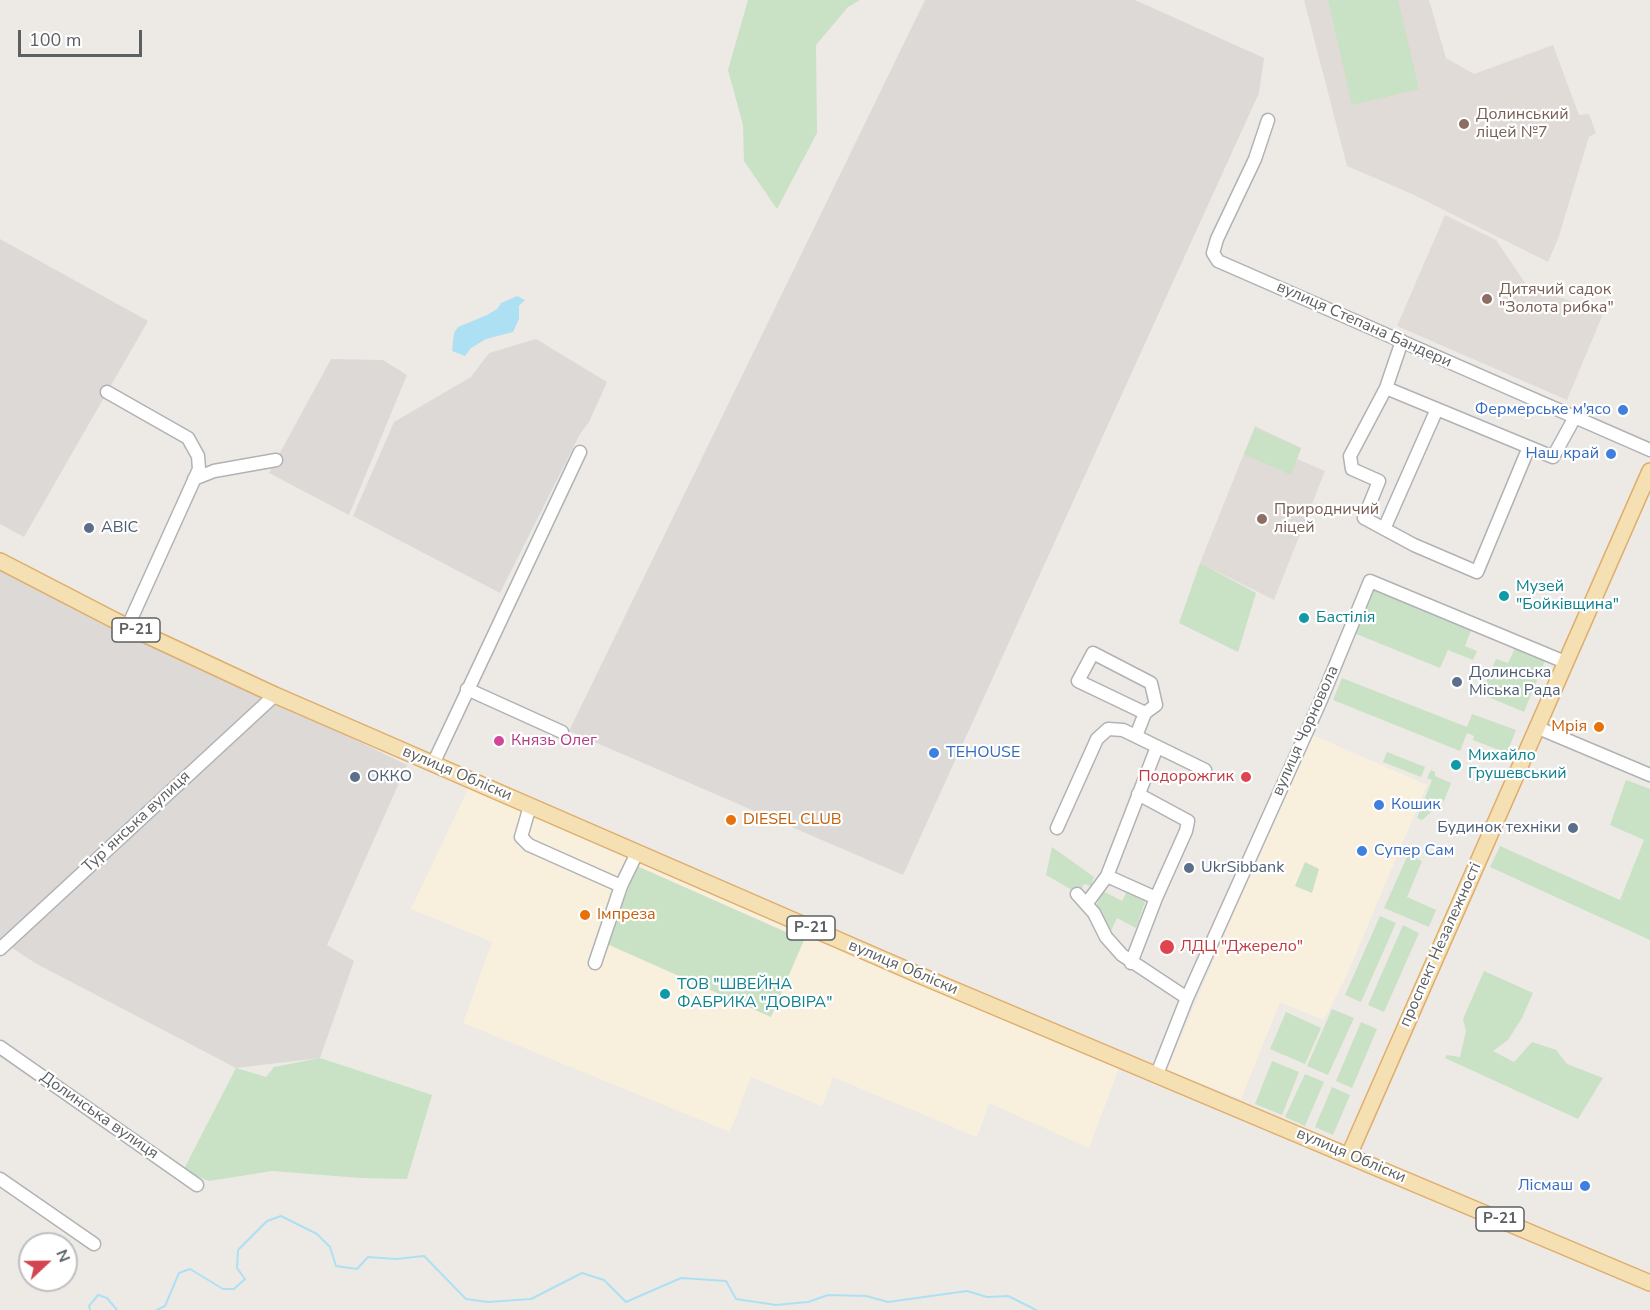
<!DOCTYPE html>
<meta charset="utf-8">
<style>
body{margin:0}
#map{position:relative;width:1650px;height:1310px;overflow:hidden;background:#edeae5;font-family:"Nunito Sans",sans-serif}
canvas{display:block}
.north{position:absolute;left:18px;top:1232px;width:60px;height:60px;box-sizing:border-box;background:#fff;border:2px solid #bebfc1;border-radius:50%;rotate:68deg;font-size:16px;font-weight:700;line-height:24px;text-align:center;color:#5d6063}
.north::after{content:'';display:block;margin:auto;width:21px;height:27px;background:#d34550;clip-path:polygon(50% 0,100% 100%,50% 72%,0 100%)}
.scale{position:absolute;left:18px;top:30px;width:124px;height:27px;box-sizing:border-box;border:3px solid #5d6063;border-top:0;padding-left:8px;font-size:18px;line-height:21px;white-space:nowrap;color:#5d6063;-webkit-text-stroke:4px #fff;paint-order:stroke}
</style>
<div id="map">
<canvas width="1650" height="1310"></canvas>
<div class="north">N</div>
<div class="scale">100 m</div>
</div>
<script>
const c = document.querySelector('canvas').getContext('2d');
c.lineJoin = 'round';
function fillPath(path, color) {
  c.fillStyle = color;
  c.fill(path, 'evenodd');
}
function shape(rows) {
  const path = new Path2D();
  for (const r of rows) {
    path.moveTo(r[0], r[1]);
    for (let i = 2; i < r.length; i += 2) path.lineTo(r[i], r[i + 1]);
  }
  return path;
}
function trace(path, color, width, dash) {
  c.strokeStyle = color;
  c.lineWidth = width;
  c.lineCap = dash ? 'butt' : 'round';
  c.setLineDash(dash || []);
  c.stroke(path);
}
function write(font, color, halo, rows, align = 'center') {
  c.font = font + ' "Nunito Sans",sans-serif';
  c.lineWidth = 4.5;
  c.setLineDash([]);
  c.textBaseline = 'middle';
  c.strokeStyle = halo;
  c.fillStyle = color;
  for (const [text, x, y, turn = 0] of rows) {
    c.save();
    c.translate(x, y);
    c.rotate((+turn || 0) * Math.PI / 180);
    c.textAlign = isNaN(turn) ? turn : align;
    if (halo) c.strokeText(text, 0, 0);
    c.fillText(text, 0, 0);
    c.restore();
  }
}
fillPath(shape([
 [1310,734,1427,785,1346,977,1324,1020,1280,1002,1241,1099,1167,1070],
 [469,787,1120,1065,1089,1148,989,1103,977,1137,833,1077,822,1106,751,1077,730,1132,463,1023,492,942,411,909]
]), '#f9efdd');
fillPath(shape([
 [925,0,1135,0,1264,58,1259,93,903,875,569,731],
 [0,239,148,321,24,537,0,524],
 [536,339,607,382,589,422,580,434,500,593,353,516,394,422,471,377,489,353],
 [331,359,383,360,407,375,349,515,269,473],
 [0,567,407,765,327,945,354,961,320,1058,236,1068,35,963,0,940]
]), '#dcd9d7');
fillPath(shape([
 [1304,0,1429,0,1446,58,1474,74,1553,45,1579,115,1589,114,1596,133,1589,137,1558,239,1548,262,1412,194,1347,166],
 [1445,215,1496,240,1526,284,1603,314,1567,400,1397,326],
 [1255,426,1301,448,1297,459,1325,471,1274,600,1200,563]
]), '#e0dbd6');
fillPath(shape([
 [748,0,860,0,848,7,816,45,817,133,777,209,744,161,743,125,728,70],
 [1328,0,1398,0,1419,89,1352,105],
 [1255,428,1301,448,1291,475,1244,454],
 [1200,563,1256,593,1238,652,1179,623],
 [1373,587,1472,628,1465,646,1477,651,1473,660,1448,650,1440,668,1354,633],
 [1516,646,1546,658,1524,712,1481,694,1496,659,1508,663],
 [1342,678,1467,727,1472,714,1516,730,1507,753,1473,740,1474,736,1467,733,1460,751,1333,700],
 [1387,752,1425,767,1421,777,1383,762],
 [1431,770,1435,772,1435,776,1451,783,1444,801,1422,820,1417,818,1432,780,1427,778],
 [1626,780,1650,789,1650,940,1490,867,1500,846,1620,900,1644,840,1610,825],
 [1052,847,1094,877,1091,886,1084,884,1080,892,1072,890,1046,875],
 [1408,855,1422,861,1407,897,1436,910,1429,927,1384,908],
 [1305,862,1319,869,1312,893,1295,886],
 [637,866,804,940,771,1017,607,944],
 [1128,889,1146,899,1136,928,1117,918,1110,933,1096,906,1103,891,1122,901],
 [1380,916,1396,923,1361,1002,1345,995],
 [1403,925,1419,933,1384,1012,1368,1005],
 [1484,971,1533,993,1522,1018,1508,1040,1493,1051,1514,1062,1532,1042,1556,1050,1567,1064,1603,1078,1578,1119,1445,1058,1447,1055,1460,1057,1466,1031,1463,1019],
 [1332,1009,1354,1018,1328,1075,1307,1066],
 [1286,1012,1321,1028,1305,1064,1270,1049],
 [1361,1022,1377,1029,1352,1088,1336,1081],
 [320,1058,432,1095,407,1179,361,1178,272,1171,209,1181,183,1171,236,1068,266,1077,274,1067],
 [1272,1061,1299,1072,1282,1115,1255,1104],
 [1305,1074,1324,1082,1305,1126,1285,1117],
 [1332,1087,1350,1095,1333,1135,1315,1127]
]), '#c9e1c4');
fillPath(shape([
 [517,296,525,300,519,306,519,319,513,332,486,339,471,348,465,356,452,351,454,333,458,327,487,315,497,309,501,303]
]), '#aee0f4');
trace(shape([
 [90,1310,89,1306,98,1295,107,1298,117,1310],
 [157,1310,165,1306,179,1273,190,1269,223,1289,234,1289,245,1279,237,1268,238,1250,267,1221,281,1216,317,1234,330,1247,336,1266,357,1269,368,1257,396,1259,424,1256,466,1299,488,1302,531,1299,582,1273,604,1280,626,1302,681,1278,726,1281,736,1299,776,1305,808,1302,828,1295,866,1296,888,1302,967,1291,987,1297,1008,1296,1036,1310]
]), '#aee0f4', 2);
const minor = shape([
 [1268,120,1255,159,1217,239,1213,253,1218,261,1650,450],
 [1402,341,1386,388,1553,457,1575,417],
 [1386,388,1350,456,1352,469,1379,481,1364,518,1414,545,1477,572,1529,447],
 [107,392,188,438,198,456,199,469,128,626],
 [194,479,214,471,276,460],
 [1384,529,1437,409],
 [467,689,562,732],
 [1536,727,1650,775],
 [1136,736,1145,713,1078,681,1093,653,1151,683,1156,705,1145,713],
 [433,764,580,452],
 [530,806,521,837,529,845,621,886],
 [1057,828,1097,739,1108,729,1123,730,1205,770],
 [1077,894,1094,913,1106,937,1122,955,1187,998],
 [1156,898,1107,876,1157,747],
 [1087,903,1107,876],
 [0,949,275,695],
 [595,963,621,886,637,853],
 [1131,963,1156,898,1186,831,1188,821,1138,794],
 [0,1047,197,1185],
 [1157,1074,1187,998,1321,700,1370,581,1565,662],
 [0,1179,94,1244]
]);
const major = shape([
 [0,561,116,621,275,695,919,975,1650,1283],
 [1349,1155,1650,471]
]);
trace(minor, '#b0b2b5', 15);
trace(major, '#dfad6c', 18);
trace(minor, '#fff', 12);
trace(major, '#f4e0b2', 15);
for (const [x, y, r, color] of [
 [1464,124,6,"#8d6e63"],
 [1487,299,6,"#8d6e63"],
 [1623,410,6,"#3f7fe0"],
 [1611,454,6,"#3f7fe0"],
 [1262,519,6,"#8d6e63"],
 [89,528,6,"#5c6f8a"],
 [1504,596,6,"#0f9aa8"],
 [1304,618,6,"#0f9aa8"],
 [1457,682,6,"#5c6f8a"],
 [1599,727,6,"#e8710a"],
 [499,741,6,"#d1479c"],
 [934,753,6,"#3f7fe0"],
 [1456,765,6,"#0f9aa8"],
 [355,777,6,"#5c6f8a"],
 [1246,777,6,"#e0444e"],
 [1379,805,6,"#3f7fe0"],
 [731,820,6,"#e8710a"],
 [1573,828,6,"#5c6f8a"],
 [1362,851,6,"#3f7fe0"],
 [1189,868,6,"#5c6f8a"],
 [585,915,6,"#e8710a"],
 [1167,947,8,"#e0444e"],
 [665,994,6,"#0f9aa8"],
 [1585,1186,6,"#3f7fe0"]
]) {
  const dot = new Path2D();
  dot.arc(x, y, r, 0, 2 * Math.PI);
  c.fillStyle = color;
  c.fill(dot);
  trace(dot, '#fff', 2);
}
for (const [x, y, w] of [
 [136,630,48],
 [811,928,48],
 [1500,1219,48]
]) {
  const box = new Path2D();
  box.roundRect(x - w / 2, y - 12, w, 24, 4.5);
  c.fillStyle = '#fff';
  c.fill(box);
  trace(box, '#5d6063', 1.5);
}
write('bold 15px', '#5d6063', null, [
 ["Р-21",136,630],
 ["Р-21",811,928],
 ["Р-21",1500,1219]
]);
write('16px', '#785e54', '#fff', [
 ["Долинський",1476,115],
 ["ліцей №7",1476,133],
 ["Дитячий садок",1499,290],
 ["\"Золота рибка\"",1499,308],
 ["Природничий",1274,510],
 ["ліцей",1274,528]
], 'left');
write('16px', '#5d6063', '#fff', [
 ["вулиця Степана Бандери",1364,325,24],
 ["вулиця Чорновола",1306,731,-66],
 ["вулиця Обліски",457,774,23],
 ["Турʼянська вулиця",137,822,-43],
 ["проспект Незалежності",1441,945,-66],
 ["вулиця Обліски",903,968,23],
 ["Долинська вулиця",99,1116,35],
 ["вулиця Обліски",1351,1156,23]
]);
write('16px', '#366cbe', '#fff', [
 ["Фермерське м'ясо",1611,410],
 ["Наш край",1599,454],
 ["TEHOUSE",946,753,"left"],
 ["Кошик",1391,805,"left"],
 ["Супер Сам",1374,851,"left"],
 ["Лісмаш",1573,1186]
], 'right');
write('16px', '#4e5e75', '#fff', [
 ["АВІС",101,528],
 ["Долинська",1469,673],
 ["Міська Рада",1469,691],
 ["ОККО",367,777],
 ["Будинок техніки",1561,828,"right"],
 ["UkrSibbank",1201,868]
], 'left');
write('16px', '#0d838f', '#fff', [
 ["Музей",1516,587],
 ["\"Бойківщина\"",1516,605],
 ["Бастілія",1316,618],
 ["Михайло",1468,756],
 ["Грушевський",1468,774],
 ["ТОВ \"ШВЕЙНА",677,985],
 ["ФАБРИКА \"ДОВІРА\"",677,1003]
], 'left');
write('16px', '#c56008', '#fff', [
 ["Мрія",1587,727,"right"],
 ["DIESEL CLUB",743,820],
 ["Імпреза",597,915]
], 'left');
write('16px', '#b23c85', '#fff', [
 ["Князь Олег",511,741]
], 'left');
write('16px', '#be3a42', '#fff', [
 ["Подорожгик",1234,777],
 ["ЛДЦ \"Джерело\"",1180,947,"left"]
], 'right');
</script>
